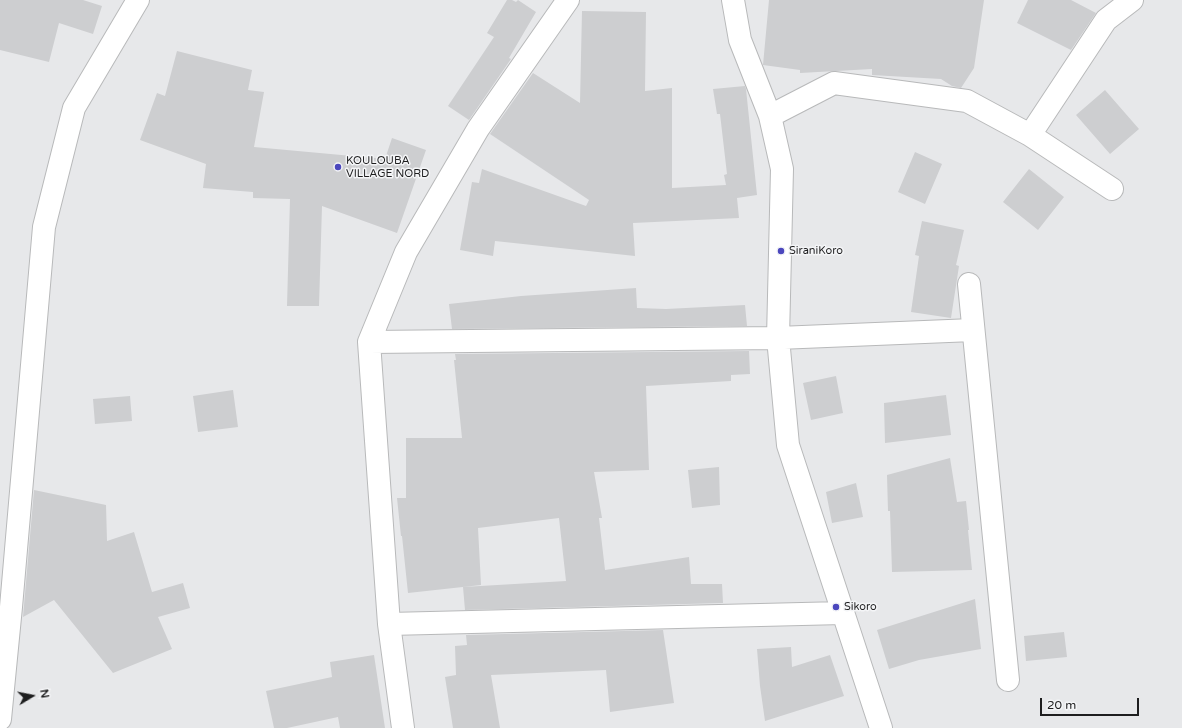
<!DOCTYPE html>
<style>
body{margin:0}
#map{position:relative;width:1182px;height:728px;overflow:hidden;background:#e7e8ea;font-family:"Varela Round",sans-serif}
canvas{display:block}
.north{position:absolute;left:12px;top:676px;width:40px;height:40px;-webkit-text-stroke:3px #f4f5f7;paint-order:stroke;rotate:80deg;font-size:11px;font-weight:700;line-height:16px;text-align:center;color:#1e1e1f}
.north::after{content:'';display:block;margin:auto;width:14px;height:18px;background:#1e1e1f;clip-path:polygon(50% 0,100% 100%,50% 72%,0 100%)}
.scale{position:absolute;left:1040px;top:698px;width:99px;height:18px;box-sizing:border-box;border:2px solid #1e1e1f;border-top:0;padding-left:5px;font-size:12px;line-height:14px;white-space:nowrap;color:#1e1e1f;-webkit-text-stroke:3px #f4f5f7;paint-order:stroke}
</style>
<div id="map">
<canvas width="1182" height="728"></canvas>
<div class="north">N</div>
<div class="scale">20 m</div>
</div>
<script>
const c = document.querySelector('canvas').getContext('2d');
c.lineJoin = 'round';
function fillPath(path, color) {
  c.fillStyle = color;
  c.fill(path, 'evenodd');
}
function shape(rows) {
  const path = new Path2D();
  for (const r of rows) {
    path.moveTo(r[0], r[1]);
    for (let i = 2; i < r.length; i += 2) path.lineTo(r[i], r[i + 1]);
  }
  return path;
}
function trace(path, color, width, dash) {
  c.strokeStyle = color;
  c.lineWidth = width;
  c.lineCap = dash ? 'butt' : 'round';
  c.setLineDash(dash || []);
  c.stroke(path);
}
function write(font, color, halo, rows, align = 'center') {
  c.font = font + ' "Varela Round",sans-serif';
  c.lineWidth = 3;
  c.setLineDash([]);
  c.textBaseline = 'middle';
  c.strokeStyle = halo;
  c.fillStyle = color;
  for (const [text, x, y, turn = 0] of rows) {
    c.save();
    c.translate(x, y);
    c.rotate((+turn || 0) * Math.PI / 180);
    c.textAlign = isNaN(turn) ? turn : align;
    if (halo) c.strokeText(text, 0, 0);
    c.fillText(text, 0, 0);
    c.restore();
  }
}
fillPath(shape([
 [0,0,83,0,102,6,93,34,59,23,49,62,0,50],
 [507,0,512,0,516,2,518,0,536,12,509,58,511,59,469,120,448,106,494,37,487,33],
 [769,0,984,0,974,68,961,88,952,86,941,79,872,75,872,69,800,73,800,70,763,65],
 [1028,0,1071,0,1096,13,1071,50,1017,23],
 [582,11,646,12,645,91,672,88,672,188,726,185,724,175,727,174,720,114,717,114,713,89,745,86,746,89,757,195,737,198,739,218,633,223,635,256,495,241,493,256,460,250,472,182,479,183,482,169,586,206,589,200,490,134,533,73,580,103],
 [177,51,252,70,248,90,264,92,254,147,385,159,392,138,426,150,397,233,322,206,319,306,287,306,290,199,253,198,253,192,203,188,206,164,140,140,157,93,165,96],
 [1105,90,1139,129,1110,154,1076,115],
 [915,152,942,164,925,204,898,192],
 [1029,169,1064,197,1038,230,1003,202],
 [922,221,964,230,956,265,959,266,951,318,911,312,919,256,915,255],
 [636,288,637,308,666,309,745,305,747,326,452,329,449,304,521,296],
 [749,351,750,374,731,375,731,381,646,386,649,470,594,472,602,518,599,518,605,570,689,557,691,584,722,584,723,603,465,610,463,587,566,581,559,518,478,528,481,585,408,593,402,536,401,536,397,498,406,498,406,438,462,438,454,360,456,360,455,354],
 [836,376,843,413,811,420,803,383],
 [233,390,238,427,198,432,193,396],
 [946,395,951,435,885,443,884,403],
 [130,396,132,421,95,424,93,399],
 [950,458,957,502,966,501,969,530,968,530,972,570,892,572,890,511,888,511,887,475],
 [719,467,720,505,692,508,688,470],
 [856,483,863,517,832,523,826,492],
 [34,490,106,505,107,541,134,532,152,592,183,583,190,608,158,617,172,649,113,673,54,600,23,617],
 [975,599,981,649,919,660,889,669,877,630],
 [663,630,674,703,610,712,606,670,491,675,500,728,453,728,445,677,456,675,455,646,467,645,466,635],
 [1064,632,1067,657,1026,661,1024,636],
 [791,647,792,667,830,655,844,696,765,721,760,686,757,649],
 [374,655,385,728,340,728,338,717,287,728,274,728,266,691,332,677,330,662]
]), '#cdced0');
const minor = shape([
 [733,0,740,40,770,116,782,169,778,338,788,445,881,728],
 [770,116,834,83,967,101,1030,135,1112,189],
 [1030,135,1106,20,1132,0],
 [969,284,1008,680],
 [369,342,778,338,973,330],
 [389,624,843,613],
 [0,719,11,607,44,227,74,108,138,0],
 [403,728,389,624,369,342,406,252,478,129,568,0]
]);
trace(minor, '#b8b9ba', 24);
trace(minor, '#fff', 22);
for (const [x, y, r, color] of [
 [338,167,4,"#4b47bd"],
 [781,251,4,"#4b47bd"],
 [836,607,4,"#4b47bd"]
]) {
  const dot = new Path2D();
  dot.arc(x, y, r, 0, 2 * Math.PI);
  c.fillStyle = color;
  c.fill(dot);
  trace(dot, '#f4f5f7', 1.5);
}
write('11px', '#1e1e1f', '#f4f5f7', [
 ["KOULOUBA",346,161],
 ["VILLAGE NORD",346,174],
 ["SiraniKoro",789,251],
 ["Sikoro",844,607]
], 'left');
</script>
